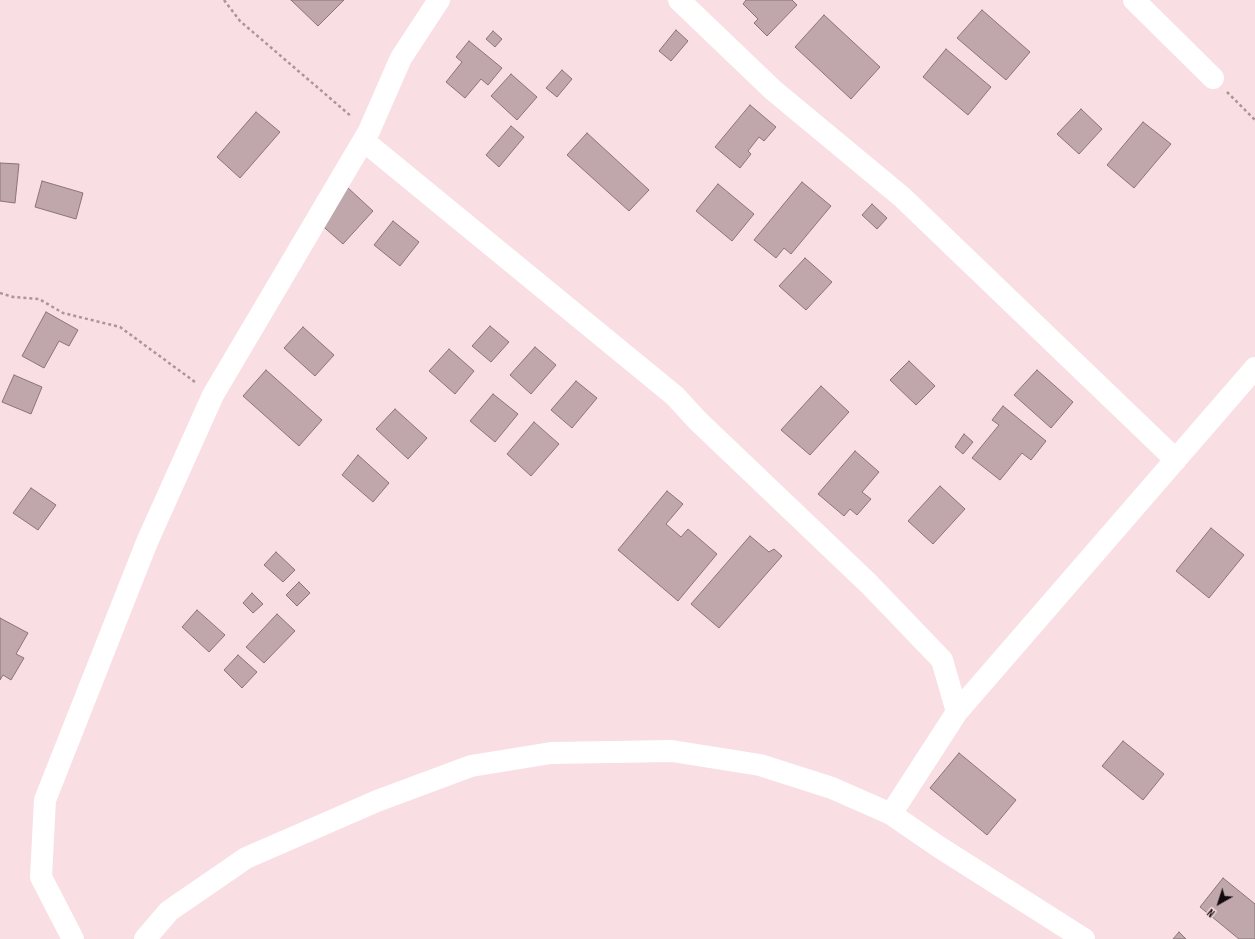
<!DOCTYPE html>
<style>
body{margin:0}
#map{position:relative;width:1255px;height:939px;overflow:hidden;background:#f9dee3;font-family:"Sofia Sans Condensed",sans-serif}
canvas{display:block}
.north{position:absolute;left:1199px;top:883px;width:40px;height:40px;-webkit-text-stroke:3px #f9dee3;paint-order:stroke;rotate:219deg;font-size:11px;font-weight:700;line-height:16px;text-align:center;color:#120a0c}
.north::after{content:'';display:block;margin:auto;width:14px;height:18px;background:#120a0c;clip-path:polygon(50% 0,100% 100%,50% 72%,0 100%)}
</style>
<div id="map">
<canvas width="1255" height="939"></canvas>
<div class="north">N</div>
</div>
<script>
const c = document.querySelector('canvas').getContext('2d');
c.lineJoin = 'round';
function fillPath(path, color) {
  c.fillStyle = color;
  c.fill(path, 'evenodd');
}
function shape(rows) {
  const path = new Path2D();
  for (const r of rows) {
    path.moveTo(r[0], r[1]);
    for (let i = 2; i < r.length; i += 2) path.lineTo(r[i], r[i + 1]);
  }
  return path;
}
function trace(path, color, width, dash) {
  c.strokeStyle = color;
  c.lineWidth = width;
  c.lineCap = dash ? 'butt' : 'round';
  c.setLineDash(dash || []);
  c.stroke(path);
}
const building = shape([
 [291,0,344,0,318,26,291,0],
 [746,0,792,0,797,5,767,36,754,23,758,19,743,4,746,0],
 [982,10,1030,52,1006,80,957,38,982,10],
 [824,15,880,67,851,99,795,47,824,15],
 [676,30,688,41,671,61,659,51,676,30],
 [493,31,502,39,495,47,486,39,493,31],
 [469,41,502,68,488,85,481,79,465,98,446,82,462,62,456,57,469,41],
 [946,49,991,87,968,115,923,77,946,49],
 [562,70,572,79,557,97,546,88,562,70],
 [511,74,537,97,517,120,491,96,511,74],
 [750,105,776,127,764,141,759,137,748,151,751,154,740,168,715,147,750,105],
 [1081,109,1102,129,1079,154,1057,134,1081,109],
 [256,112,280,132,240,178,217,157,256,112],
 [1143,122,1171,144,1134,188,1107,165,1143,122],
 [511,126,524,137,499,167,486,155,511,126],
 [587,133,649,190,629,211,567,155,587,133],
 [0,163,19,164,15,203,0,201,0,163],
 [42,181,83,193,76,219,35,207,42,181],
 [802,182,831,206,791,254,784,248,776,258,754,240,802,182],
 [718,184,754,214,732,241,696,211,718,184],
 [347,187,373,211,343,244,317,221,347,187],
 [872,204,887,218,877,229,862,215,872,204],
 [393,221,419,242,400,266,374,245,393,221],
 [805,258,832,282,806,310,779,286,805,258],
 [46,312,78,330,69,346,59,341,44,368,22,356,46,312],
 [490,326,509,342,491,362,472,346,490,326],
 [303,327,334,355,315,376,284,348,303,327],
 [535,347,556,365,531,394,510,375,535,347],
 [449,349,474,371,455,394,429,371,449,349],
 [909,361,935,386,916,405,890,380,909,361],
 [266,370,322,420,299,446,243,396,266,370],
 [1037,370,1073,402,1051,428,1014,395,1037,370],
 [14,375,42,387,31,414,2,402,14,375],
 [576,381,597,398,572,428,551,410,576,381],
 [821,386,849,412,810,455,781,430,821,386],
 [493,394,518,414,495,442,470,421,493,394],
 [1003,406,1046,441,1031,460,1022,453,1000,480,972,458,999,425,992,420,1003,406],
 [395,409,427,438,408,459,376,429,395,409],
 [534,422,559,444,531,476,507,454,534,422],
 [964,434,973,442,963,454,955,447,964,434],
 [855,451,879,472,862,492,871,499,857,515,850,509,844,516,818,494,855,451],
 [358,455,389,483,373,502,342,475,358,455],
 [940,486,965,509,933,544,908,521,940,486],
 [31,488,56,505,38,530,13,513,31,488],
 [667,491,683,504,666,524,681,537,688,529,717,554,678,601,618,550,667,491],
 [1211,528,1244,555,1209,598,1176,571,1211,528],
 [750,536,769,552,774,549,782,556,719,628,691,604,750,536],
 [276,552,295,570,283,582,264,565,276,552],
 [299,582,310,593,297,606,286,595,299,582],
 [252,593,263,604,253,613,243,603,252,593],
 [197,610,225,635,209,652,182,627,197,610],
 [277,614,295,631,264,663,246,647,277,614],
 [0,618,28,633,16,654,24,658,11,680,3,675,0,680,0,618],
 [238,655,257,672,242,688,224,670,238,655],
 [1123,741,1164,774,1143,800,1102,766,1123,741],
 [959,753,1016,800,987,835,930,788,959,753],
 [1223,878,1255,904,1255,939,1239,939,1200,907,1223,878],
 [1179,932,1186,939,1173,939,1179,932]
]);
fillPath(building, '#c0a7ab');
trace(building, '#8b7478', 1);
trace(shape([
 [224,0,240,21,352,117],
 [1227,92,1255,120],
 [0,293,13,297,39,299,63,313,120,327,195,382]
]), '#aa9599', 2.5, [3, 3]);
trace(shape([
 [679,0,773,90,902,197,1176,460],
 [1134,0,1213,78],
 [364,141,675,396,698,421,869,584,942,660,957,712],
 [891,814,957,712,1255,368],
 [73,939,41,877,45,800,147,542,213,395,369,131,401,58,439,0],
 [145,939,169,911,246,858,377,801,471,766,551,753,672,751,760,765,832,788,891,814,939,847,1084,939]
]), '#fff', 22);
</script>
